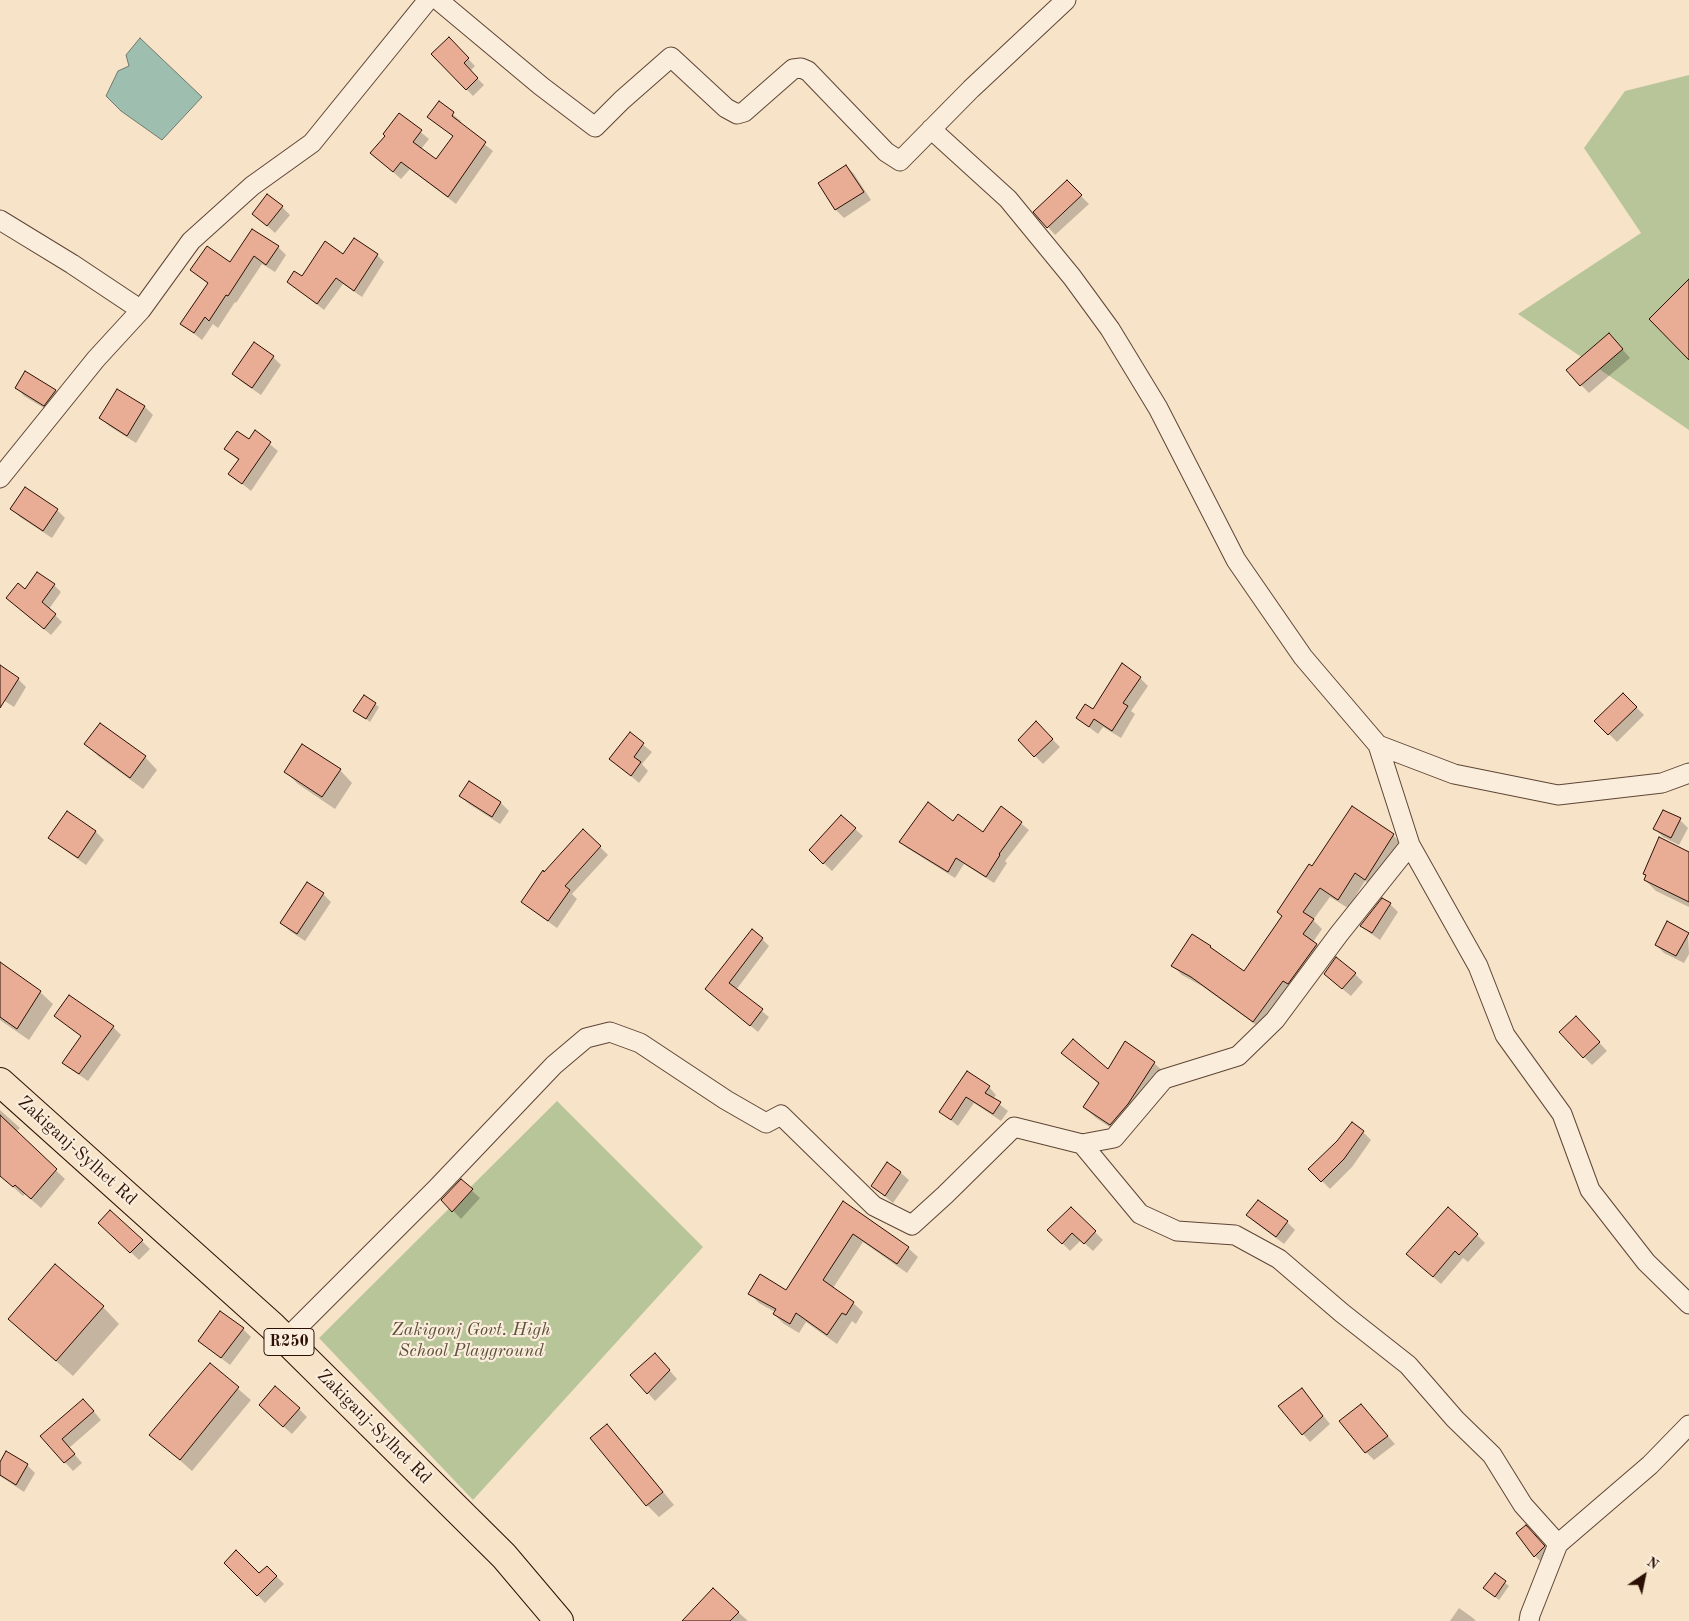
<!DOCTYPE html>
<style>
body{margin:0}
#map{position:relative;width:1689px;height:1621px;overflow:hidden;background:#f7e3c8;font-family:"Old Standard TT",serif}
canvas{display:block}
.north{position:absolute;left:1619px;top:1551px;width:50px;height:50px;-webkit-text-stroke:4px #faeddb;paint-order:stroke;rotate:34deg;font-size:14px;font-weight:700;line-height:20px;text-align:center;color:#2c1005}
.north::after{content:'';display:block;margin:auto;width:18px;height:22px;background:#2c1005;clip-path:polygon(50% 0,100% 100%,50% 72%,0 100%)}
</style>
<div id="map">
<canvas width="1689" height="1621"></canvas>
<div class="north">N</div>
</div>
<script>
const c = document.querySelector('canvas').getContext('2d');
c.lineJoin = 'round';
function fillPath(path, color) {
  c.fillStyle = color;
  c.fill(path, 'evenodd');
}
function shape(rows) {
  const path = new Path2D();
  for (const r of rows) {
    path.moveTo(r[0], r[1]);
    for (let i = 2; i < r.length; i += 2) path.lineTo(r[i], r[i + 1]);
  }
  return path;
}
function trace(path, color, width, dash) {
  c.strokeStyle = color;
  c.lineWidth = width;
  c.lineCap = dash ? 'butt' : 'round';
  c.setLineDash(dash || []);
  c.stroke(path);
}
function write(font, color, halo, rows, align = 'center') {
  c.font = font + ' "Old Standard TT",serif';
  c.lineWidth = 4.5;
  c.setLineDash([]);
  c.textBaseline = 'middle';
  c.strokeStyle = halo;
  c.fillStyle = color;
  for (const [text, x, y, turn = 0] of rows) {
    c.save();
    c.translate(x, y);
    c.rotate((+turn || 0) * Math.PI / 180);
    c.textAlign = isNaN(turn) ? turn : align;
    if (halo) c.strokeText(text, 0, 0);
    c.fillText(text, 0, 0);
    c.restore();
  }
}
fillPath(shape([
 [1689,75,1689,430,1518,314,1641,233,1584,148,1625,91],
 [557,1101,703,1247,473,1500,319,1338]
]), '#b8c599');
const water = shape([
 [140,38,202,97,162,140,121,111,106,96,118,71,129,66,126,55,140,38]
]);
fillPath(water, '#9ebfaf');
trace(water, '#70796b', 1);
fillPath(shape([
 [449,39,475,66,470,71,484,85,473,96,432,54],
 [439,103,461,121,459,124,493,151,456,204,410,169,401,179,380,161,387,136,400,115,429,139,421,149,436,161,454,137,429,117],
 [846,166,854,174,871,200,844,218,836,210,819,184],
 [1067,182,1089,204,1055,235,1048,227],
 [282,207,290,215,275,233,253,213],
 [278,247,286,255,275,272,262,264,236,303,235,302,218,328,213,324,202,340,182,324,208,284,191,270,231,264],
 [344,255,377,255,384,262,362,297,343,284,324,310,288,281,302,278],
 [1617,343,1630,358,1589,393,1581,385],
 [254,344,273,357,281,365,261,395,242,382,234,374],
 [26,373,56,391,64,399,52,413,24,396,17,388],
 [117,391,145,407,153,415,136,443,109,426,101,418],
 [255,432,278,451,251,491,230,474,239,461,226,449,249,441],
 [12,509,57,510,65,518,52,538,20,517],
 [54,585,61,592,49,609,62,622,51,635,15,605,26,590],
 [0,667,18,679,26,687,14,707,0,698],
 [1140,678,1148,686,1131,711,1135,714,1121,738,1103,727,1098,734,1077,718,1093,711],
 [1623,694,1644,715,1617,742,1596,721],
 [375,704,379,707,370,722,355,711],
 [1036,723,1060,747,1043,764,1019,740],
 [630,734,652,752,642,764,648,771,639,783,611,759],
 [86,744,145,757,157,770,143,789,98,756],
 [340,770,352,783,335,809,298,784,286,772],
 [469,783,501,803,509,811,500,824,469,804,461,796],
 [1002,808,1029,830,1005,861,1007,863,994,883,964,864,955,878,907,848,900,841,954,823,983,834],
 [1352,808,1393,835,1402,845,1375,888,1365,881,1348,908,1330,897,1313,920,1322,929,1313,942,1326,954,1263,1030,1202,986,1182,975,1173,966,1210,947,1218,955,1245,973],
 [67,813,96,832,104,840,86,865,58,845,50,837],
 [1680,820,1688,828,1679,845,1663,837,1655,829],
 [855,829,863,836,832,871,818,858],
 [584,831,608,855,572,894,577,899,557,928,531,909,523,901,545,873],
 [1689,853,1689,907,1656,891,1645,880],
 [323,894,331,902,305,941,290,931,282,923],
 [1390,904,1398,912,1380,940,1370,933,1362,926],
 [1688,934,1689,954,1684,963,1664,953,1656,945],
 [762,939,769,946,736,990,769,1017,758,1032,706,989],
 [4,966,40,992,53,1004,29,1040,0,1020,0,971],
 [1355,974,1363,982,1351,996,1333,981],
 [56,1016,113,1027,121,1035,88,1081,72,1070,64,1062,82,1037],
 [1584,1026,1607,1051,1592,1065,1584,1057],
 [1063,1053,1108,1070,1154,1063,1166,1074,1123,1136,1096,1118,1084,1107,1099,1084],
 [968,1072,989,1087,996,1095,993,1099,1008,1111,1001,1121,974,1103,958,1126,941,1112],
 [0,1110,20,1128,16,1132,65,1179,41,1208,25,1194,23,1196,0,1175],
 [1363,1132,1371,1140,1352,1167,1330,1189,1310,1169],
 [901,1173,909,1180,893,1203,872,1186],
 [461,1181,480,1198,461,1219,443,1200],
 [843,1202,908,1248,918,1257,907,1273,863,1242,833,1288,853,1303,863,1312,856,1324,852,1321,837,1344,806,1322,799,1333,784,1324,774,1314,775,1312,759,1303,750,1294,787,1292],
 [1071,1208,1103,1240,1093,1251,1081,1240,1070,1251,1049,1230],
 [1248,1215,1287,1222,1295,1230,1284,1244,1256,1223],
 [100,1223,142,1241,150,1249,139,1260],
 [1477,1235,1485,1243,1468,1262,1463,1258,1441,1284,1407,1254],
 [103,1307,119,1324,73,1376,26,1335,9,1319],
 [243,1329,251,1337,230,1365,199,1341],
 [663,1363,677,1379,655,1401,648,1393],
 [210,1365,251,1400,192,1471,151,1435],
 [1302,1390,1330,1424,1310,1442,1303,1434],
 [1361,1406,1395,1444,1374,1460,1366,1452],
 [91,1408,101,1420,69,1448,82,1463,73,1471,42,1437],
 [299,1409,307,1417,292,1434,268,1413],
 [606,1425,619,1438,674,1505,659,1517,647,1505],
 [0,1465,27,1465,35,1473,24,1492,0,1476],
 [1534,1535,1552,1555,1543,1564,1535,1556],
 [226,1563,259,1575,267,1567,284,1584,265,1603],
 [1495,1575,1509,1586,1499,1600,1484,1588],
 [713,1590,748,1621,684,1621],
 [1459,1608,1473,1618,1476,1621,1450,1621]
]), '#0003');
const building = shape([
 [449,37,469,58,464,63,478,78,466,90,431,54,449,37],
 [439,101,454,112,452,116,486,142,448,197,401,162,393,172,370,153,385,136,383,134,399,113,422,130,413,142,436,159,453,136,427,117,439,101],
 [846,165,864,192,835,210,818,183,846,165],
 [1067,180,1082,195,1047,228,1033,212,1067,180],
 [267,194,283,206,267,226,252,214,267,194],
 [252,229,279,246,266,265,254,256,228,296,226,295,209,321,205,317,194,333,180,324,208,283,190,270,207,246,230,262,252,229],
 [354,238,378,254,354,291,336,278,317,304,287,282,294,271,302,276,325,241,343,254,354,238],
 [1689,279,1689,360,1649,319,1689,279],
 [1609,333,1623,349,1580,386,1566,370,1609,333],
 [254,342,274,356,252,388,232,374,254,342],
 [25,371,56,390,44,406,15,388,25,371],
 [117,389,145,406,127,436,99,418,117,389],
 [255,430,271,442,242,484,228,474,239,459,224,449,237,431,249,439,255,430],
 [25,487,58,509,43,531,10,509,25,487],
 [37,572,55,584,42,602,56,614,44,629,6,598,18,583,25,589,37,572],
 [1122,663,1141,677,1123,703,1128,706,1112,731,1094,719,1089,727,1076,718,1085,704,1093,709,1122,663],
 [0,665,19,678,0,708,0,665],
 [1623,693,1637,707,1608,735,1594,721,1623,693],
 [364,695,376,703,366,719,353,711,364,695],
 [1036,721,1053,739,1034,757,1018,740,1036,721],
 [100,723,146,756,130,778,84,744,100,723],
 [630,732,644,743,634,757,641,762,631,776,609,759,630,732],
 [302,744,341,769,322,797,284,772,302,744],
 [469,781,501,802,492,817,459,796,469,781],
 [928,802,953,821,958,814,983,832,1001,806,1022,822,999,854,1000,855,986,877,956,858,948,872,899,842,928,802],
 [1352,806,1394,834,1365,880,1355,873,1338,900,1320,888,1303,912,1314,919,1303,934,1317,944,1288,984,1283,981,1253,1022,1191,977,1171,966,1192,934,1211,946,1210,947,1244,971,1282,916,1277,912,1309,864,1312,866,1352,806],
 [1663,810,1681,818,1671,838,1653,829,1663,810],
 [67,811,96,831,78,858,48,838,67,811],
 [841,815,856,828,823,864,809,850,841,815],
 [583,829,601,846,565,886,570,890,548,921,521,902,543,870,544,872,583,829],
 [1659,837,1689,852,1689,902,1644,880,1646,875,1643,874,1659,837],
 [307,882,324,893,297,934,280,923,307,882],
 [1382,898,1391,903,1372,933,1360,926,1382,898],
 [1667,921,1689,933,1676,956,1655,945,1667,921],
 [752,929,763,938,729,983,763,1009,750,1026,705,989,752,929],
 [1336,957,1356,973,1342,989,1324,974,1336,957],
 [0,962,41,991,17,1029,0,1017,0,962],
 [69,995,114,1026,79,1074,62,1063,81,1036,54,1016,69,995],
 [1576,1016,1600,1042,1583,1058,1559,1032,1576,1016],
 [1073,1039,1108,1069,1125,1041,1155,1062,1128,1104,1110,1125,1083,1107,1099,1083,1061,1053,1073,1039],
 [967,1071,990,1086,985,1093,1001,1102,993,1114,966,1097,951,1120,939,1112,967,1071],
 [0,1115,57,1169,31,1199,15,1185,13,1187,0,1176,0,1115],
 [1352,1122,1364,1131,1344,1159,1321,1182,1308,1169,1337,1141,1352,1122],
 [887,1162,901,1172,885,1196,871,1186,887,1162],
 [461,1179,473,1189,452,1212,441,1200,461,1179],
 [1258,1200,1288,1221,1276,1237,1246,1215,1258,1200],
 [843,1201,909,1247,897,1264,853,1234,823,1280,854,1302,846,1315,842,1313,827,1335,796,1313,790,1324,773,1314,776,1309,748,1294,760,1274,786,1290,843,1201],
 [1071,1207,1096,1231,1084,1244,1072,1233,1062,1244,1047,1230,1071,1207],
 [1448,1207,1478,1234,1459,1255,1455,1251,1433,1277,1406,1254,1448,1207],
 [110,1210,143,1240,130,1253,98,1223,110,1210],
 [55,1264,104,1306,56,1361,8,1319,55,1264],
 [220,1311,244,1328,221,1358,198,1341,220,1311],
 [655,1353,670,1370,647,1394,630,1375,655,1353],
 [210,1363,239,1387,180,1460,149,1435,210,1363],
 [275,1386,300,1408,283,1427,259,1405,275,1386],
 [1302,1388,1323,1416,1302,1435,1278,1406,1302,1388],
 [83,1399,94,1411,62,1439,75,1454,64,1463,40,1436,83,1399],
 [1361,1404,1388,1436,1365,1453,1339,1421,1361,1404],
 [607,1424,663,1492,646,1506,590,1438,607,1424],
 [6,1451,28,1464,16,1485,0,1475,0,1462,6,1451],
 [1526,1525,1545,1546,1534,1557,1516,1533,1526,1525],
 [236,1550,259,1573,267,1566,277,1576,257,1596,224,1563,236,1550],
 [1495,1573,1506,1581,1495,1597,1483,1588,1495,1573],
 [713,1588,739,1612,730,1621,682,1621,713,1588]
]);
fillPath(building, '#e8ad94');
trace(building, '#2c1005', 1);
const street = shape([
 [438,0,541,86,595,127,622,100,671,57,726,108,737,114,744,112,793,69,801,68,808,71,886,152,900,161,971,89,1066,0],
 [931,129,1008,199,1072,277,1110,329,1158,408,1236,560,1303,657,1378,745,1454,774,1558,795,1662,783,1689,773],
 [0,220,72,264,141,310],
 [0,478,96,359,141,310,191,241,252,186,312,143,428,0],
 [1378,745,1410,845,1478,966,1505,1035,1562,1114,1590,1190,1646,1262,1689,1304],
 [1082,1144,1140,1214,1177,1231,1235,1235,1279,1259,1342,1313,1408,1365,1455,1419,1492,1455,1523,1505,1558,1544],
 [286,1339,435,1190,554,1065,586,1038,610,1032,640,1043,726,1100,766,1123,781,1115,874,1206,912,1225,945,1195,1014,1127,1082,1144,1114,1138,1164,1079,1238,1056,1275,1020,1339,934,1410,845],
 [1529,1621,1530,1615,1558,1544,1650,1465,1689,1425]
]);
const primary = shape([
 [0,1082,272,1326,504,1556,559,1621]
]);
trace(street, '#5f4536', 21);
trace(primary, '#2c1005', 30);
trace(street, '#faeddb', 19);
trace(primary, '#f7e3c8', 28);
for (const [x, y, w] of [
 [289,1342,50]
]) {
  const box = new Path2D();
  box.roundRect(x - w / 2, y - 13.5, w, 27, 4);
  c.fillStyle = '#faeddb';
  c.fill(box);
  trace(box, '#2c1005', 1);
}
write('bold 16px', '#2c1005', null, [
 ["R250",289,1342]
]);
write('18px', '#2c1005', '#faeddb', [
 ["Zakiganj-Sylhet Rd",77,1151,42],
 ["Zakiganj-Sylhet Rd",374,1427,45]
]);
write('italic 18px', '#5d4f39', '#faeddb', [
 ["Zakigonj Govt. High",471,1330],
 ["School Playground",471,1351]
]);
</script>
